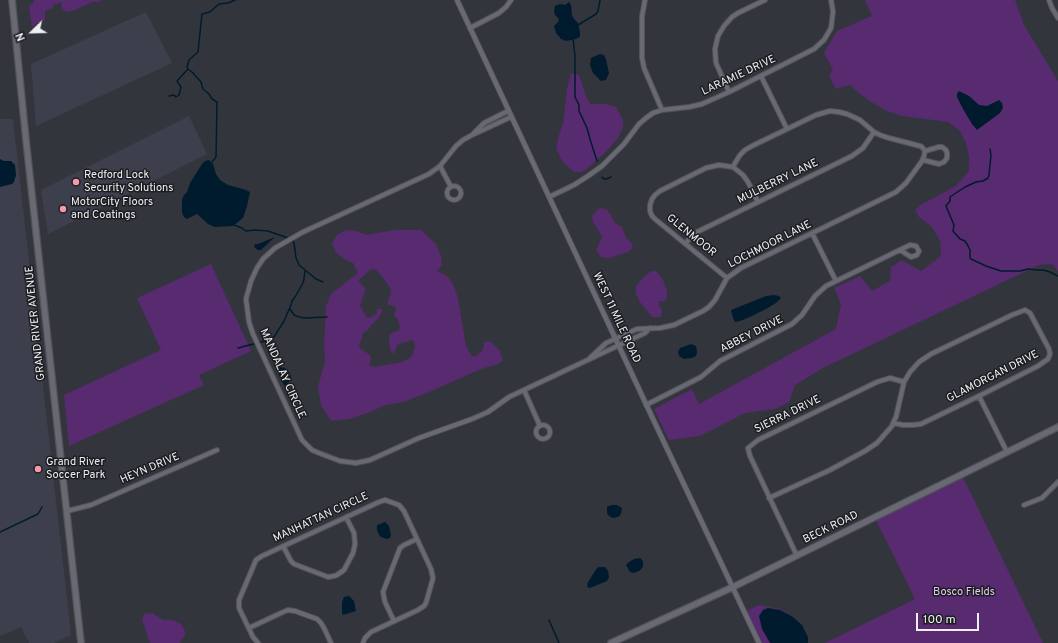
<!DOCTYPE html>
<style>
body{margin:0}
#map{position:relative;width:1058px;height:643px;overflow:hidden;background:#33353d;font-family:Overpass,sans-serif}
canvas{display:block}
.north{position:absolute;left:12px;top:12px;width:40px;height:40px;-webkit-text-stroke:3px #1c1d20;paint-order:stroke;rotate:247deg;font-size:11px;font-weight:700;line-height:16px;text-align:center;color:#eeeff4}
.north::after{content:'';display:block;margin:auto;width:14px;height:18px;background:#eeeff4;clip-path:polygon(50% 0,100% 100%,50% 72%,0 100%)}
.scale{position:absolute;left:916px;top:613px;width:63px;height:18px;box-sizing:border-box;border:2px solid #eeeff4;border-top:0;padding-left:5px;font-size:12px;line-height:14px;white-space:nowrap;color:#eeeff4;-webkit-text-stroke:3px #1c1d20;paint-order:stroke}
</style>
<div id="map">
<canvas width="1058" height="643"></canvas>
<div class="north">N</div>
<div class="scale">100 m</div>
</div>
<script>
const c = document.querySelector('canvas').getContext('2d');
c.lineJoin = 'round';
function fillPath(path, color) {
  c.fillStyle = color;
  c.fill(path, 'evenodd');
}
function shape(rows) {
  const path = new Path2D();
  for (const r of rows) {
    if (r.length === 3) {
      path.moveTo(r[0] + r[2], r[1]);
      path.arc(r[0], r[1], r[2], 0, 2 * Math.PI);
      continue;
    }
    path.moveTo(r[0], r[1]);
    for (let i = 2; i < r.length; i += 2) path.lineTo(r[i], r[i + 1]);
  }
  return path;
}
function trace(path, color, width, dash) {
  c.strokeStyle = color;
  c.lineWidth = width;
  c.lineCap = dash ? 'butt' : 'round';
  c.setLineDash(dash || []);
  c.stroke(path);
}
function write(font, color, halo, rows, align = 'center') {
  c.font = font + ' Overpass,sans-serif';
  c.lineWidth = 3;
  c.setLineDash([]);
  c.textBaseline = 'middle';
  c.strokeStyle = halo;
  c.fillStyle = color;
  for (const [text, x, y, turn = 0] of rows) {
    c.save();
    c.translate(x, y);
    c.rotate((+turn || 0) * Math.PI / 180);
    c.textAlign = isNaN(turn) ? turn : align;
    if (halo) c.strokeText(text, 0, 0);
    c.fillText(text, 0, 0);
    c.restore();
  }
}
fillPath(shape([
 [146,12,172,63,36,126,31,64],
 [189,116,207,154,48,234,41,190],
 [0,119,13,119,71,635,54,643,29,643,21,627,0,636]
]), '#3d404c');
fillPath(shape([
 [34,0,102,0,98,2,92,2,73,11,66,12,62,8,61,2,58,3,58,4,54,4,52,8,45,11,45,18,44,21,35,24,32,27,29,6,34,2],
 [865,0,1015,0,1024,25,1058,81,1058,271,1052,264,1039,265,823,368,795,385,789,402,775,409,745,413,700,436,669,440,654,409,692,389,699,404,836,329,841,304,834,288,860,276,872,291,890,281,891,267,902,260,921,271,941,256,940,241,932,227,919,217,915,210,922,204,956,186,969,171,969,157,966,143,960,131,948,122,902,116,887,111,873,103,860,94,850,85,836,89,829,75,833,70,824,53,837,31,872,16],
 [571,73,579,75,586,96,590,104,606,104,616,107,623,120,623,127,618,138,607,151,583,172,574,172,563,162,556,149,558,138,563,124,567,89],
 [602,208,607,210,611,215,614,222,622,227,626,238,631,242,633,248,628,252,609,258,601,257,596,250,602,238,602,236,593,222,592,216,598,209],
 [346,230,356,231,367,235,394,230,421,230,436,244,441,256,442,265,437,271,446,275,453,284,458,298,466,346,472,356,475,357,483,350,484,342,491,342,500,351,503,361,496,365,487,367,472,373,436,389,404,402,386,405,367,413,350,419,331,421,321,405,318,388,321,375,325,363,324,344,326,306,331,294,358,273,353,263,346,260,336,253,332,243,337,235],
 [375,269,382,276,390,288,391,294,387,303,389,305,394,306,395,307,396,309,394,315,397,318,400,326,399,330,390,334,389,340,391,352,392,353,394,353,397,345,412,340,414,341,415,348,411,357,408,359,402,362,373,367,369,365,371,359,370,355,360,348,359,344,362,338,362,334,368,330,371,325,378,319,383,310,379,308,377,310,377,313,374,316,368,318,366,317,365,314,361,308,360,305,365,292,365,288,358,281,370,270],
 [211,264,251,351,199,375,204,385,69,446,64,395,161,350,137,298],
 [656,271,663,280,667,291,667,297,665,301,660,301,658,304,662,310,661,317,652,317,640,302,636,294,636,286,643,278,651,271],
 [962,475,1043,643,825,643,915,599,875,518],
 [759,605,779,609,787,613,807,643,761,643,746,611],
 [152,613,163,620,173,620,181,624,186,633,180,643,150,643,142,619,144,614]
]), '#582a6f');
fillPath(shape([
 [569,2,570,3,571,5,572,15,574,19,578,23,580,33,580,37,576,39,566,41,561,39,556,33,554,26,559,21,558,18,555,15,554,11,555,6,560,4,565,5],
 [600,54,604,55,606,59,609,73,606,80,601,81,593,73,590,65,591,58],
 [959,91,969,96,979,105,987,106,999,100,1002,103,1003,108,1000,113,977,130,972,124,963,109,957,97,957,94],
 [0,159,4,161,11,161,15,165,16,175,14,182,12,184,0,187],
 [209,160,213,164,216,174,220,180,228,185,246,190,250,192,247,206,243,218,233,226,215,227,208,224,197,214,187,219,184,217,182,213,182,199,184,195,187,192,190,183,202,164,205,161],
 [275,237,261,250,258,250,255,248,254,246,255,244,258,244],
 [774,295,779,296,781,298,776,303,766,309,750,317,740,321,735,322,733,318,731,310,766,296],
 [691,344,696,346,697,352,696,356,692,358,684,359,679,356,678,352,680,348],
 [280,367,285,368,289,372,291,377,290,380,287,385,284,385,277,371,277,369],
 [611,505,617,505,622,508,621,514,618,517,613,518,609,516,607,513,607,507],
 [385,522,389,526,391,535,390,538,387,539,381,537,379,535,377,530,377,525],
 [640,558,643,561,643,567,639,571,634,573,630,572,626,565,629,562,634,559],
 [599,567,605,567,608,571,609,577,607,581,590,588,587,587,588,582,597,568],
 [349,596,354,601,356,611,343,615,342,613,342,602,344,597],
 [768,608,780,610,793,617,802,625,808,637,808,643,770,643,762,629,759,616,763,610]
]), '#001b2e');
trace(shape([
 [578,25,596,14,598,11,600,0],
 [573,38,575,56,575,97,579,105,579,111,587,128,590,139,597,161],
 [188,69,192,72,201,82,203,89,209,94,212,99,217,102,216,157,212,162],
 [169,96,174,95,176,97,179,95,181,87,177,81,188,69,187,67,189,60,198,52,202,14,210,12,219,4,228,3,235,0],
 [990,149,991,155,989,175,988,178,983,181,976,182,965,187,950,197,950,201,946,206,954,225,953,231,960,239,965,241,967,244,970,250,970,258,971,259,986,266,1001,271,1020,271,1028,269,1037,270,1043,270,1050,272,1058,276],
 [602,177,604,179,606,179,611,177],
 [234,225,242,228,246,231,255,230,268,231,291,239,294,243,296,258,299,265,316,279,323,282],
 [290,309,294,315,299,317,305,318,327,317],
 [238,348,269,340,274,337,284,321,291,305,292,301,295,297,303,283,304,279,305,270],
 [0,532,38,514,42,507],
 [549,620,559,643]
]), '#001b2e', 1.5);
const minor = shape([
 [645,0,642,16,642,58,644,68,662,110],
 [1049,0,1052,8,1058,18],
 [470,28,499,13,506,7,511,0],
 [761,76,787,129],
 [729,92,716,63,715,49,718,36,724,26,732,17,738,13,765,0],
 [511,117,472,135,463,140,456,146,440,166,429,174,303,232,275,248,263,259,257,268,251,281,246,299,249,322,253,334,302,440,312,450,319,453,340,461,356,463,370,460,419,438,472,419,488,412,509,397,645,333,650,328],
 [474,133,484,123,508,111],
 [923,160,939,164,944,162,947,158,947,153,946,150,942,147,939,147,925,151],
 [440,166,451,187],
 [733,167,735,163,740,155,745,150,752,146,816,115,830,111,839,112,847,114,860,120,874,132,880,135,889,138,920,146,922,147,925,151],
 [454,193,7],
 [549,197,574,185,588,176,602,166,624,144,639,124,646,118,653,113,662,110,689,107,702,104,729,92,814,49,824,40,831,28,833,12,831,0],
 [812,233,836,281],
 [686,243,691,237,697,232,852,156,863,148,874,132],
 [727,278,655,219,652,216,650,211,650,205,652,199,655,195,660,191,706,168,719,165,733,167,743,175,748,182,758,202],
 [590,358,606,343,637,329,660,328,674,325,703,311,709,307,715,300,727,278,741,268,896,192,906,183,922,161,924,156,925,151],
 [524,390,540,426],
 [979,396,1007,452],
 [646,405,701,377,720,361,792,324,802,315,815,296,826,286,910,245,916,246,919,251,917,255,911,257,900,250],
 [543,432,7],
 [769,498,830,470,865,451,877,443,892,426,893,423,896,417,904,382,910,372,919,362,931,354,1012,315,1025,310,1030,313,1049,349,1050,354,1048,359,1038,366,979,396,921,424,913,425,903,425,893,423],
 [1024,505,1042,498,1058,482],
 [67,511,91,505,217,450],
 [283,546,291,561,294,564,328,577,334,576,337,575,344,570,353,553,355,544,354,533,346,517],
 [797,556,750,456,748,448,758,440,877,382,890,378,904,382],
 [394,621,385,602,383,592,400,548,404,545,417,539],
 [249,628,281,613,288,610,295,611,317,619,321,623,324,628,331,643],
 [258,643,253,637,239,608,239,600,256,560,262,556,379,502,385,500,399,505,404,511,431,569,433,578,426,603,424,606,418,610,371,632,365,638,363,643]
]);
const tertiary = shape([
 [457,0,653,419,759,643]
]);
const secondary = shape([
 [12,0,26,140,81,643],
 [611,643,733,587,1058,427]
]);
trace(minor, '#525359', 6);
trace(tertiary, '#525359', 6);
trace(secondary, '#525359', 8);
trace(minor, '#686972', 4);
trace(tertiary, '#686972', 4.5);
trace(secondary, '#686972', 5.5);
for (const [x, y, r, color] of [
 [76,182,4,"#f39aac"],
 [63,209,4,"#f39aac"],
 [38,469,4,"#f39aac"]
]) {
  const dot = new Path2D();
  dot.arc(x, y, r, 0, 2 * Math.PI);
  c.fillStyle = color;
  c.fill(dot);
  trace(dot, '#1c1d20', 1.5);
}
write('11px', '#eeeff4', '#1c1d20', [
 ["LARAMIE DRIVE",739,76,-25],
 ["MULBERRY LANE",778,182,-26],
 ["GLENMOOR",691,236,39],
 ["LOCHMOOR LANE",770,245,-27],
 ["WEST 11 MILE ROAD",616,318,65],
 ["GRAND RIVER AVENUE",36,323,-96],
 ["ABBEY DRIVE",752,335,-27],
 ["MANDALAY CIRCLE",282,374,66],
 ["GLAMORGAN DRIVE",993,377,-27],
 ["SIERRA DRIVE",788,415,-26],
 ["HEYN DRIVE",150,469,-23],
 ["MANHATTAN CIRCLE",321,518,-25],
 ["BECK ROAD",831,528,-26]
]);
write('11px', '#eeeff4', '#1c1d20', [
 ["Redford Lock",84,176],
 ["Security Solutions",84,189],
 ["MotorCity Floors",71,203],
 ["and Coatings",71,216],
 ["Grand River",46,463],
 ["Soccer Park",46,476]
], 'left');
write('11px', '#e3caf3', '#1c1d20', [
 ["Bosco Fields",964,593]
]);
</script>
